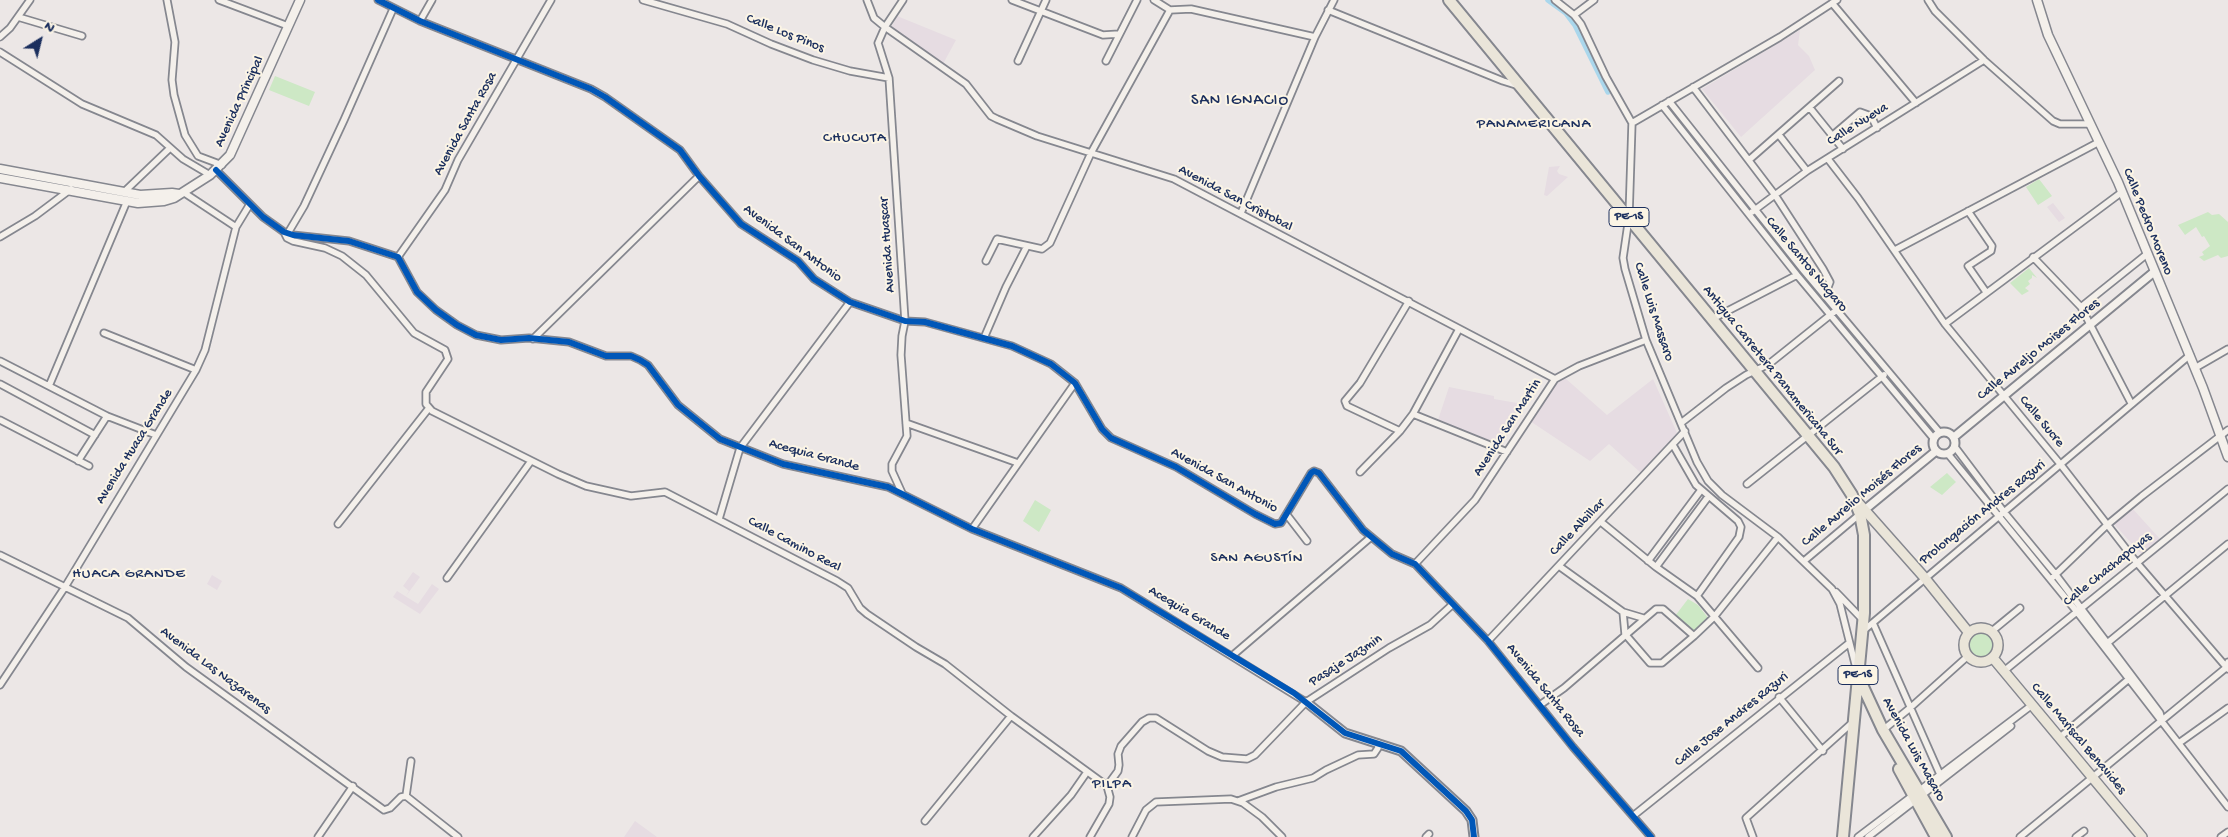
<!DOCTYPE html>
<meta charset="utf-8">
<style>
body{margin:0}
#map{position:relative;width:2228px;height:837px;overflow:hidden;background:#ece7e6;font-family:"Gochi Hand",sans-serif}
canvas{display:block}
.north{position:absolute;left:15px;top:15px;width:50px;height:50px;-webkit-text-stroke:4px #fcf5e5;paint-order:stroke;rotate:36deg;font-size:14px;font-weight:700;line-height:20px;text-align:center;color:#1b2f5e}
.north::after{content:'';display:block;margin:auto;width:18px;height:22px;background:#1b2f5e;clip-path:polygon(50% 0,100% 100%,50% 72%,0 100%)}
</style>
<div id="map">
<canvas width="2228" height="837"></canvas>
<div class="north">N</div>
</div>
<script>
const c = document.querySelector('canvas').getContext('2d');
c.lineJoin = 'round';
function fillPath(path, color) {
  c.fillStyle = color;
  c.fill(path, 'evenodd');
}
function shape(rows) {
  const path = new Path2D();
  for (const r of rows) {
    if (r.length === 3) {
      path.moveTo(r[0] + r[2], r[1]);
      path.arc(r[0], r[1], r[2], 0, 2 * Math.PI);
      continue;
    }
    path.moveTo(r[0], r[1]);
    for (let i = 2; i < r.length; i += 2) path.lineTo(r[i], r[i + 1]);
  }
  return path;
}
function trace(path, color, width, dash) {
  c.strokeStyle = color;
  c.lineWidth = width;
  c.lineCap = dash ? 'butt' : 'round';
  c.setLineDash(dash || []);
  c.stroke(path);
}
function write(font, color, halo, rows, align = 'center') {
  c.font = font + ' "Gochi Hand",sans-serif';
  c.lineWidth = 4;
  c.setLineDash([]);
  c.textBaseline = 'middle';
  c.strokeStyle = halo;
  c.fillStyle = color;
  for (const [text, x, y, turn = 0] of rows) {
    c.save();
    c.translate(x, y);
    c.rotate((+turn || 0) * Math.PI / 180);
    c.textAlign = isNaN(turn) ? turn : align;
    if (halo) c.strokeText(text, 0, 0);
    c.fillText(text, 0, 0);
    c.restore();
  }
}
fillPath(shape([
 [897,16,956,40,943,64,891,28],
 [1800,30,1798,45,1809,56,1815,70,1741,137,1702,89],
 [1560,166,1557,171,1559,174,1568,177,1547,196,1544,195,1549,167],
 [2053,203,2065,218,2059,222,2047,207],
 [1565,378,1607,415,1653,379,1677,433,1641,473,1609,444,1590,461,1530,421,1554,385],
 [1449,387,1494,396,1494,399,1517,403,1521,402,1513,425,1501,448,1437,423],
 [2132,508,2160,539,2141,554,2114,524,2114,522],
 [413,572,420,577,406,596,409,591,403,586],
 [212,575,222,581,217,590,207,584],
 [432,584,439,589,420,614,393,597,397,591,418,604],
 [635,821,657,837,624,837]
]), '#e6dce2');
fillPath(shape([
 [275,76,315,92,309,106,269,90],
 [2039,179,2052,196,2038,205,2026,187],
 [2208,212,2212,215,2219,214,2228,222,2228,256,2221,258,2218,255,2204,261,2199,257,2204,255,2202,252,2210,246,2204,236,2202,237,2196,227,2185,235,2178,225],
 [2029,268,2037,278,2032,275,2032,278,2028,281,2030,284,2025,288,2029,291,2022,295,2010,283],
 [1947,473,1956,482,1942,495,1930,487],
 [1035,500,1051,510,1039,532,1023,521],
 [1688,599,1698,605,1709,619,1696,633,1675,616],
 [1981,645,13]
]), '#cde8c5');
trace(shape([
 [1548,0,1566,13,1575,25,1608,92]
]), '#aad7ec', 5.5);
const minor = shape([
 [167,0,175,42,172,80,174,95,185,135,198,156,222,165],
 [219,0,288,26],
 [378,0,420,21,591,89,605,97,680,150,699,176,741,224,798,261,814,279,850,302,905,321,925,322,1012,346,1051,364,1075,383,1102,429,1111,438,1176,467,1255,514,1275,524,1281,523,1311,473,1314,471,1319,473,1363,530,1392,554,1415,564,1488,641,1573,747,1651,837],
 [643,0,727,24,771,44,813,60,850,71,889,78],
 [867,0,874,18,885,27,878,43,889,78,905,321,902,336,901,355,907,436,892,464,892,471,902,493],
 [903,0,885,27,966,84,991,116,997,119,1037,136,1174,179,1555,379],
 [1012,0,1103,35,1119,34],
 [1154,0,1170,10,1191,9,1315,37],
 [1555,0,1574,15,1581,24,1606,77,1632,123,1629,217,1623,258,1625,269,1646,340,1697,462,1708,481,1722,495,1778,537,1832,589,1840,604,1856,668],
 [1928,0,1935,11,1984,60,2053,121,2060,124,2090,124],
 [1832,3,1916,103],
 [1328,10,1503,81,1519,86],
 [1574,15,1594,0],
 [18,17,82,36],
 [420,21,432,0],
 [0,37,10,28,30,0],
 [0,52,82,104,156,135,183,159,210,175],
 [1018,61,1046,0],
 [1106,61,1137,0],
 [1693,87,1775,195,1823,269,1830,282,1825,295],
 [1669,101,1804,271,1940,433],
 [1662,105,1797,275,1934,439],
 [1810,108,1843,149],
 [1632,123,1780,37,1837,0],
 [1779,135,1807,171],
 [1833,135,1860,112,1871,116,1877,128],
 [1828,159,1858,198,1945,324,1968,352,2061,465,2137,563,2228,669],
 [1749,160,1839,81],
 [216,170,263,217,284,232,293,235,349,241,398,257,417,292,436,310,457,325,476,335,501,340,529,338,569,342,606,356,631,356,640,360,648,365,678,405,720,439,783,464,888,487,972,529,1121,588,1306,702],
 [124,192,170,148],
 [183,192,236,227],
 [1968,211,1992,246,1991,251,1968,266,1986,292],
 [1752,212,1807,171,1984,60],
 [1241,213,1315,37,1334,0],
 [284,232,287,238,293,241,325,248,342,256,366,275,414,333,445,350,448,359,426,392,426,404,432,411,558,474,586,486,631,496,665,492,837,581,848,588,860,608,867,614,916,647,945,664,1011,716,1107,786],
 [288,233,304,206,344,120,393,9],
 [0,237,35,216,71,189],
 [1895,250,2099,142],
 [398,257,445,190,458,160,551,0],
 [2033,257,2081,307,2131,403],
 [986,261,997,239,1042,249,1050,243,1091,153,1170,10],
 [2081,307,2147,254],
 [1712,319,1797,275],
 [1945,324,2122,192],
 [104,333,196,370],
 [984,338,1006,287,1027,246],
 [533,339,699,176],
 [0,361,107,416,156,435],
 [2195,368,2228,349],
 [0,384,95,435],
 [49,386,127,201],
 [1413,414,1507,452],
 [0,420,89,466],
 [906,423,1018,463],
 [1681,423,1726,388,1746,375,1769,364,1834,312],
 [1400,431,1347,406,1345,401,1360,383,1409,301],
 [1673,445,1696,485,1738,521,1741,527,1739,537,1697,596],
 [1955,447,2004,512,2056,575,2160,713,2162,720],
 [1948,454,2077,612,2228,807],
 [78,461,107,416],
 [1360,472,1400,431,1413,414,1459,329],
 [1747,484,1884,375],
 [1287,515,1307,541],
 [719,519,740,448,850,302],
 [1601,522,1656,567,1697,596,1758,668],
 [338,524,429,408],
 [972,529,1075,383],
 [0,555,128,618,186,667,384,810,390,808,401,797,406,796,458,837],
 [1648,561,1701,490],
 [1804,561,1860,514],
 [1415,564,1475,500,1555,379,1579,366,1646,340],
 [1559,566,1623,612,1643,618],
 [1656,567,1708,497],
 [2053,577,2107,525,2142,496,2228,430],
 [447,578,531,461],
 [1836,592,1863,620],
 [1623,612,1625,634,1650,663,1662,663,1694,636,1714,617,1778,537],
 [1873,623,1942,779],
 [1863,631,2190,355],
 [1992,631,2020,608],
 [1488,641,1685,431],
 [2105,645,2228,544],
 [1232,656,1371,537],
 [2004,671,2228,489],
 [0,685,65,587,196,370,205,350,236,227,250,204],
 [1779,697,1823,751],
 [1540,705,1564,688,1656,609,1663,609,1694,636],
 [1883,730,1910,708,1968,656],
 [2059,738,2130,678],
 [2179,743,2228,708],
 [1107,786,1118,771,1119,765,1118,754,1121,746,1142,722,1149,718,1156,718,1208,751,1222,757,1247,759,1255,755,1306,702,1389,648,1430,625,1453,604],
 [406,796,411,761],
 [1238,801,1276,787,1313,778,1326,770,1358,755,1374,754,1378,748,1378,743],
 [1633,816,1848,644],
 [925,821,1011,716],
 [318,837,353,786],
 [1033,837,1071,795,1087,772],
 [1090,837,1109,804,1110,797,1107,786],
 [1132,837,1146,810,1156,802,1231,799,1243,803,1262,817,1282,837],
 [1426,837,1429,834],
 [1753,837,1746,818,1853,722],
 [1858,837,2032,705],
 [1868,837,2011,726],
 [2020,837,2227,667,2228,662],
 [2076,837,2084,831],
 [2221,837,2228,832]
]);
const tertiary = shape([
 [1944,443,11],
 [1954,437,2154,272],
 [1862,512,1936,451],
 [1306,702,1345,733,1401,751,1466,811,1472,820,1474,837]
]);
const secondary = shape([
 [2037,0,2048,35,2118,182,2203,388,2228,457],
 [0,169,140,195,172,193,179,194],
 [0,178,138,203,164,201,174,198,210,175,230,155,300,0]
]);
const primary = shape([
 [1854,498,1924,577,1969,633],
 [1981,645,17],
 [1993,658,2142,837]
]);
const trunk = shape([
 [1449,0,1834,467,1852,495,1860,514,1864,535,1864,613,1843,837],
 [1858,676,1883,730,1946,837],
 [1899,769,1936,837]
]);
trace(minor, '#85878f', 9);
trace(tertiary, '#85878f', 11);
trace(secondary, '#85878f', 11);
trace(primary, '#85878f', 12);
trace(trunk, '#85878f', 14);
trace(minor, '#f4f0eb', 5.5);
trace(tertiary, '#f4f0eb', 7);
trace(secondary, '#f4f0eb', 8);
trace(primary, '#eae5d9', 9);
trace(trunk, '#eae5d9', 10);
trace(shape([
 [378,0,420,21,591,89,605,97,680,150,699,176,741,224,798,261,814,279,850,302,905,321,925,322,1012,346,1051,364,1075,383,1102,429,1111,438,1176,467,1255,514,1275,524,1281,523,1311,473,1314,471,1319,473,1363,530,1392,554,1415,564,1488,641,1573,747,1651,837],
 [216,170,263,217,284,232,293,235,349,241,398,257,417,292,436,310,457,325,476,335,501,340,529,338,569,342,606,356,631,356,640,360,648,365,678,405,720,439,783,464,888,487,972,529,1121,588,1294,693,1345,733,1401,751,1466,811,1472,820,1474,837]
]), '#0057b8', 6);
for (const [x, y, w] of [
 [1629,217,40],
 [1858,675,40]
]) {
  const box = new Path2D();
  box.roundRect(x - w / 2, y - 9.5, w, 19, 4);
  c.fillStyle = '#fcf5e5';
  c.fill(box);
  trace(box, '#1b2f5e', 1);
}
write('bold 12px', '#1b2f5e', null, [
 ["PE-1S",1629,217],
 ["PE-1S",1858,675]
]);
write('14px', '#1b2f5e', '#fcf5e5', [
 ["Calle Los Pinos",785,34,22],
 ["Avenida Principal",240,102,-65],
 ["Avenida Santa Rosa",466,124,-61],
 ["Calle Nueva",1858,125,-32],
 ["Avenida San Cristobal",1235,199,28],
 ["Calle Pedro Moreno",2147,222,68],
 ["Avenida San Antonio",792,244,37],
 ["Avenida Huascar",888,245,-94],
 ["Calle Santos Nagaro",1806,265,50],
 ["Calle Luis Massaro",1653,312,72],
 ["Calle Aureljo Moises Flores",2039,350,-39],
 ["Antigua Carretera Panamericana Sur",1772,371,51],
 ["Calle Sucre",2041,422,50],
 ["Avenida San Martin",1508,428,-57],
 ["Avenida Huaca Grande",135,447,-58],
 ["Acequia Grande",814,456,15],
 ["Avenida San Antonio",1224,481,29],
 ["Calle Aurelio Moisés Flores",1862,496,-40],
 ["Prolongación Andres Razuri",1983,513,-39],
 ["Calle Albillar",1578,528,-46],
 ["Calle Camino Real",794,545,28],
 ["Calle Chachapoyas",2108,570,-39],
 ["Acequia Grande",1189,614,31],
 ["Pasaje Jazmin",1346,661,-33],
 ["Avenida Las Nazarenas",215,671,37],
 ["Avenida Santa Rosa",1545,691,51],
 ["Calle Jose Andres Razuri",1732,720,-39],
 ["Calle Mariscal Benavides",2078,739,50],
 ["Avenida Luis Masaro",1913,750,61]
]);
c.letterSpacing = '1px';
write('15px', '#1b2f5e', '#fcf5e5', [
 ["PANAMERICANA",1534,125],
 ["CHUCUTA",855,139],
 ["SAN AGUSTÍN",1257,559],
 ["HUACA GRANDE",129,575],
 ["PILPA",1112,785]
]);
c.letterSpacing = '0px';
c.letterSpacing = '1px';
write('16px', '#1b2f5e', '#fcf5e5', [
 ["SAN IGNACIO",1240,102]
]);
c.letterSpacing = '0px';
</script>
